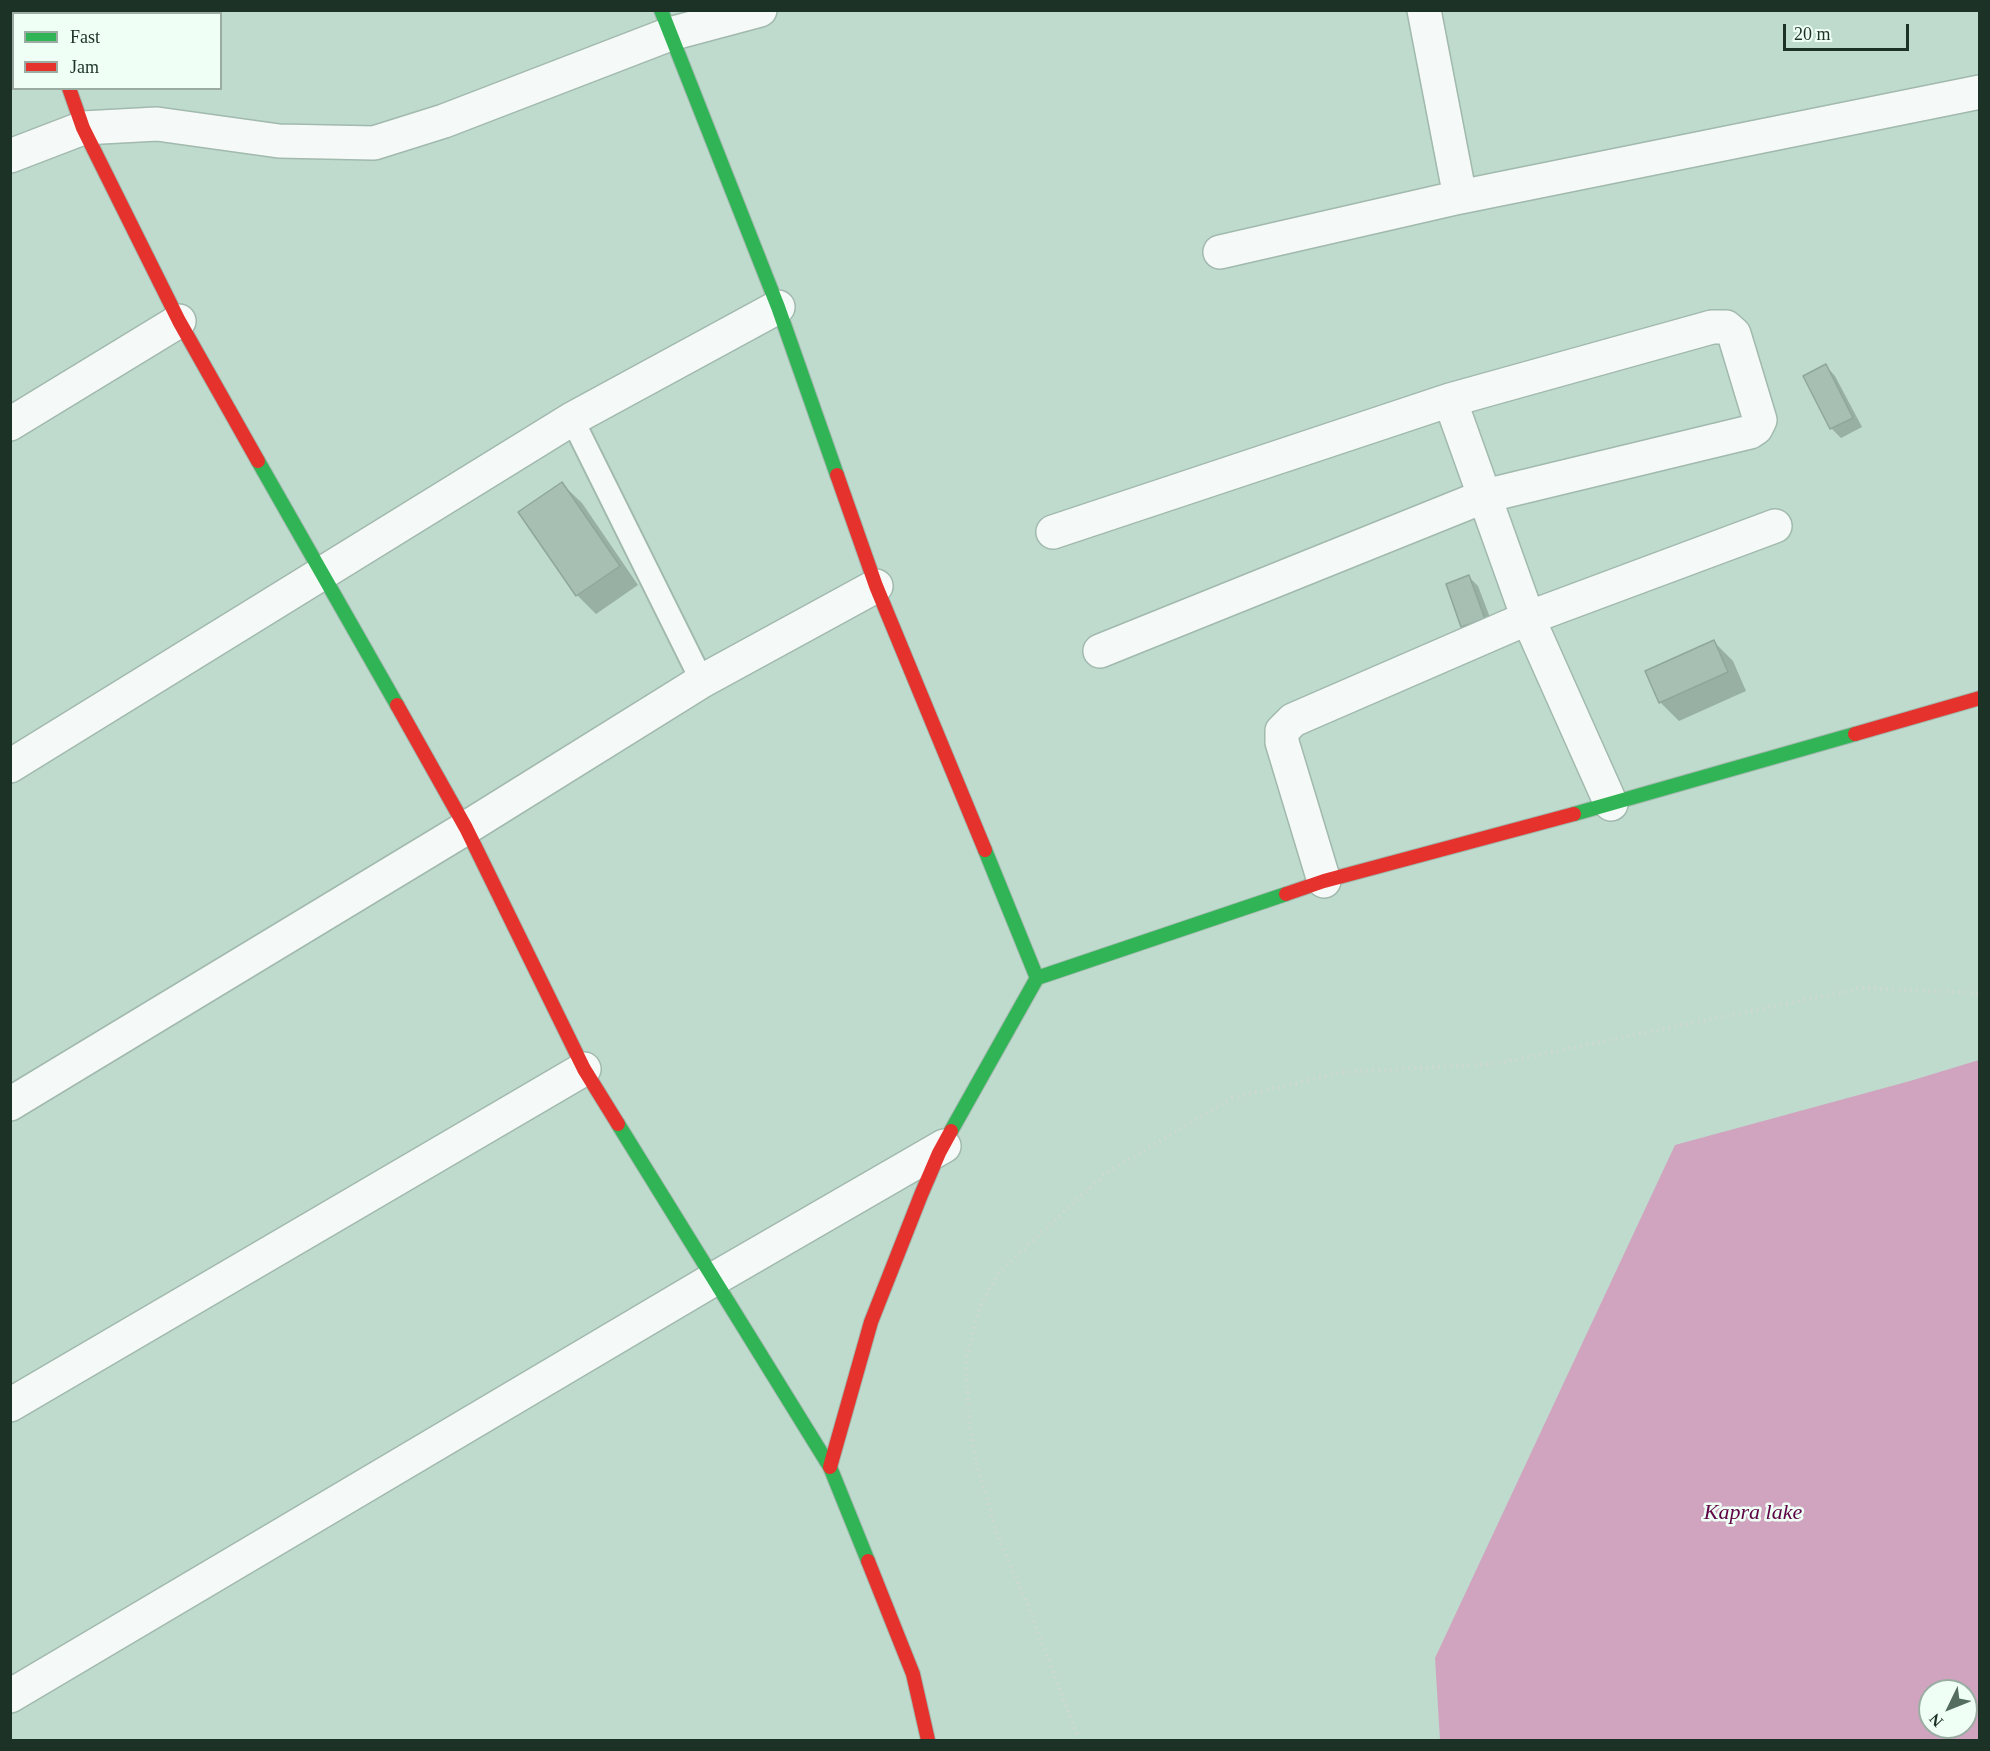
<!DOCTYPE html>
<style>
body{margin:0}
#map{position:relative;width:1990px;height:1751px;overflow:hidden;background:#bedbcd;font-family:Georgia,serif}
canvas{display:block}
.frame{position:absolute;inset:0;border:12px solid #1c3227;pointer-events:none}
.legend{position:absolute;left:12px;top:12px;width:210px;height:78px;box-sizing:border-box;background:#effff6;border:2px solid #9bada3;margin:0;padding:8px 10px;list-style:none;font-size:18px;color:#1c3227}
.legend li{display:flex;align-items:center;gap:12px;height:30px}
.legend b{width:30px;border:2px solid #9bada3}
.north{position:absolute;left:1918px;top:1679px;width:60px;height:60px;box-sizing:border-box;background:#effff6;border:2px solid #9bada3;border-radius:50%;rotate:227deg;font-size:16px;font-weight:700;line-height:24px;text-align:center;color:#1c3227}
.north::after{content:'';display:block;margin:auto;width:21px;height:27px;background:#556d61;clip-path:polygon(50% 0,100% 100%,50% 72%,0 100%)}
.scale{position:absolute;left:1783px;top:24px;width:126px;height:27px;box-sizing:border-box;border:3px solid #1c3227;border-top:0;padding-left:8px;font-size:18px;line-height:21px;white-space:nowrap;color:#1c3227;-webkit-text-stroke:4px #effff6;paint-order:stroke}
</style>
<div id="map">
<canvas width="1990" height="1751"></canvas>
<div class="frame"></div>
<ul class="legend">
<li><b style="height:8px;background:#30b455"></b>Fast</li>
<li><b style="height:8px;background:#e5322d"></b>Jam</li>
</ul>
<div class="north">N</div>
<div class="scale">20 m</div>
</div>
<script>
const c = document.querySelector('canvas').getContext('2d');
c.lineJoin = 'round';
function fillPath(path, color) {
  c.fillStyle = color;
  c.fill(path, 'evenodd');
}
function shape(rows) {
  const path = new Path2D();
  for (const r of rows) {
    path.moveTo(r[0], r[1]);
    for (let i = 2; i < r.length; i += 2) path.lineTo(r[i], r[i + 1]);
  }
  return path;
}
function trace(path, color, width, dash) {
  c.strokeStyle = color;
  c.lineWidth = width;
  c.lineCap = dash ? 'butt' : 'round';
  c.setLineDash(dash || []);
  c.stroke(path);
}
function write(font, color, halo, rows, align = 'center') {
  c.font = font + ' Georgia,serif';
  c.lineWidth = 5;
  c.setLineDash([]);
  c.textBaseline = 'middle';
  c.strokeStyle = halo;
  c.fillStyle = color;
  for (const [text, x, y, turn = 0] of rows) {
    c.save();
    c.translate(x, y);
    c.rotate((+turn || 0) * Math.PI / 180);
    c.textAlign = isNaN(turn) ? turn : align;
    if (halo) c.strokeText(text, 0, 0);
    c.fillText(text, 0, 0);
    c.restore();
  }
}
fillPath(shape([
 [1979,1060,1979,1740,1440,1740,1435,1658,1675,1145,1910,1081],
 [1930,1691,1966,1691,1966,1727,1930,1727]
]), '#d0a4bf');
fillPath(shape([
 [1826,366,1835,376,1862,427,1841,438,1831,428],
 [562,484,582,503,638,585,596,614,577,595],
 [1469,577,1478,586,1494,628,1472,636,1463,627,1447,585],
 [1714,642,1733,661,1746,691,1679,721,1660,702]
]), '#0003');
const building = shape([
 [1826,364,1853,418,1830,429,1803,376,1826,364],
 [562,482,620,566,576,596,518,512,562,482],
 [1469,575,1485,619,1461,627,1446,584,1469,575],
 [1714,640,1728,672,1659,703,1645,671,1714,640]
]);
fillPath(building, '#a7beb3');
trace(building, '#8fa69c', 1.5);
const lane = shape([
 [572,419,702,681]
]);
const street = shape([
 [41,10,42,14],
 [1424,10,1460,197],
 [10,156,83,128,157,124,279,141,374,143,444,121,670,34,760,10],
 [1220,252,1460,197,1980,92],
 [1450,400,1528,618,1611,804],
 [10,424,179,321],
 [1053,532,1450,400,1712,327,1726,327,1734,334,1760,420,1756,428,1750,432,1485,496,1100,651],
 [10,766,572,419,778,307],
 [1324,881,1282,742,1282,731,1293,720,1528,618,1775,526],
 [10,1104,466,828,702,681,876,586],
 [10,1405,584,1069],
 [10,1696,714,1279,944,1146]
]);
const fast = shape([
 [661,10,778,307,837,475],
 [258,461,397,705],
 [1574,814,1855,734],
 [985,850,1037,978],
 [618,1124,830,1467,868,1561],
 [951,1131,1037,978,1286,894]
]);
const jam = shape([
 [69,88,83,128,179,321,258,461],
 [837,475,876,586,985,850],
 [397,705,466,828,584,1069,618,1124],
 [1855,734,1980,698],
 [1286,894,1324,881,1574,814],
 [830,1467,871,1322,921,1195,939,1153,951,1131],
 [868,1561,913,1674,928,1740]
]);
trace(lane, '#a2b9ae', 26);
trace(street, '#a2b9ae', 36);
trace(fast, '#a2b9ae', 16);
trace(jam, '#a2b9ae', 16);
trace(shape([
 [1079,1740,1032,1616,998,1536,976,1463,969,1418,966,1360,979,1308,999,1272,1106,1173,1232,1098,1344,1072,1494,1064,1862,988,1980,993]
]), '#cfd8d4', 4, [1.5, 4.5]);
trace(lane, '#f5faf8', 22);
trace(street, '#f5faf8', 33);
trace(fast, '#30b455', 14);
trace(jam, '#e5322d', 14);
write('italic 22px', '#5e0345', '#effff6', [
 ["Kapra lake",1753,1513]
]);
</script>
